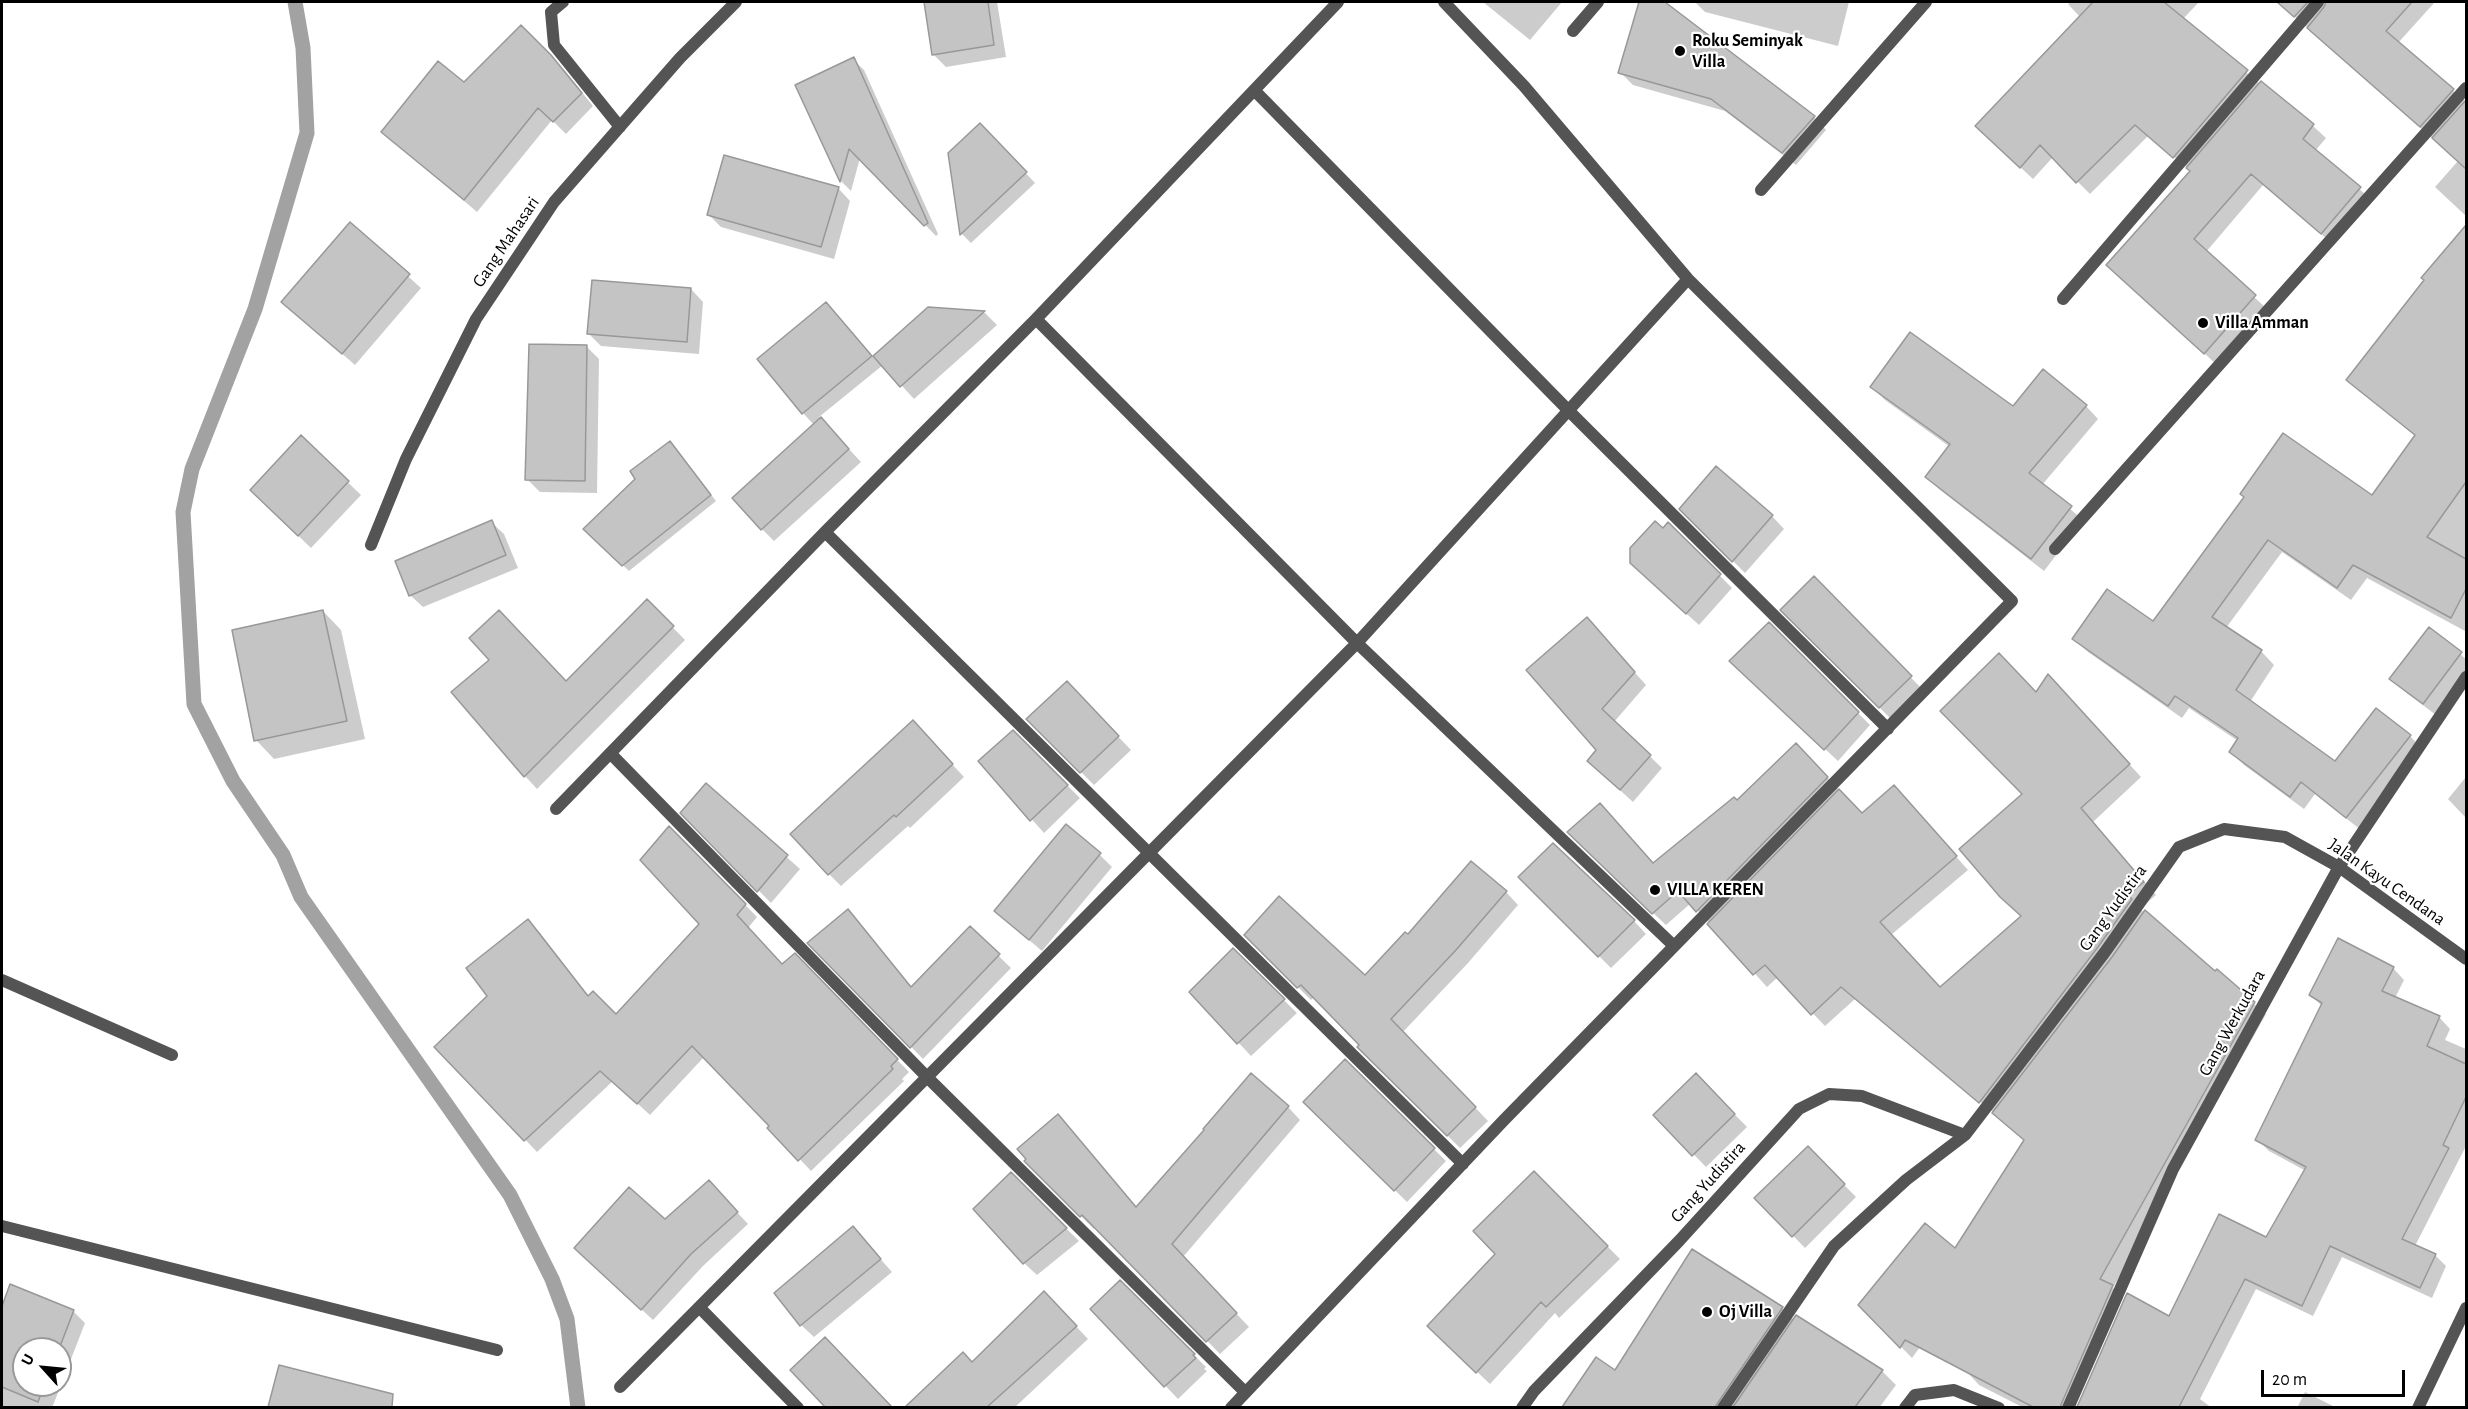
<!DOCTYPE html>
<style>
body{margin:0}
#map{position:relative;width:2468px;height:1409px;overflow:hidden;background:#fff;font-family:"Alegreya Sans",sans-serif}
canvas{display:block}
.frame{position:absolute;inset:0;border:3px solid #000;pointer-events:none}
.north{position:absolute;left:12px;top:1337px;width:60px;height:60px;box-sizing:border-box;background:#fff;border:2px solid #999;border-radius:50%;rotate:297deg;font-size:16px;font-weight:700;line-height:24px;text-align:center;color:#000}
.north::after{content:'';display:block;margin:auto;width:21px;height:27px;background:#000;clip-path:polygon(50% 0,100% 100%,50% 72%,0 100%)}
.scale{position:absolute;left:2261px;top:1370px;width:144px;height:27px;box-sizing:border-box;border:3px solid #000;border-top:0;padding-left:8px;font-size:18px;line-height:21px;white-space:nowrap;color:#000;-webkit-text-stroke:4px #fff;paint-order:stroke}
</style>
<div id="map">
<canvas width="2468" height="1409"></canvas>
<div class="frame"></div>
<div class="north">U</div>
<div class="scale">20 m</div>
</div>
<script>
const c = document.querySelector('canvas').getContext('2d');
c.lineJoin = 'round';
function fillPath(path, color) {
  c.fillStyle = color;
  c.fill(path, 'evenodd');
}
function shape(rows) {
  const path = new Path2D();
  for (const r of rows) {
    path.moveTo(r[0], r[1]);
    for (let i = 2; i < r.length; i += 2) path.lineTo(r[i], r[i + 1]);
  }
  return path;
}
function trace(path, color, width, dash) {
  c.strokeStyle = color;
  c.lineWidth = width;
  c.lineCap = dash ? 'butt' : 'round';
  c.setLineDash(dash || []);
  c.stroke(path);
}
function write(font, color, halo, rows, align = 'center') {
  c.font = font + ' "Alegreya Sans",sans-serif';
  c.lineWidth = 4.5;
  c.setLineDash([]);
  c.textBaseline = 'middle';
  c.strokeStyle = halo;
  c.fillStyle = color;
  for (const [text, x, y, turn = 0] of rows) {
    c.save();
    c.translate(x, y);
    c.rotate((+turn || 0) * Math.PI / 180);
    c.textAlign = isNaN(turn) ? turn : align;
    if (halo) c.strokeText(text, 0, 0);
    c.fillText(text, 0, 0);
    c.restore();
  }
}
fillPath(shape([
 [925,2,997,2,1006,57,946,67,933,54],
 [1483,2,1562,2,1530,40],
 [1695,2,1849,2,1838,46,1705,12],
 [2071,2,2199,2,2183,19,2260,84,2261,83,2313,126,2326,138,2315,151,2372,200,2334,245,2263,185,2206,252,2267,309,2217,365,2120,276,2191,172,2188,168,2148,136,2090,194,2053,157,2033,179,1990,139,2080,17,2068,4],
 [2278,2,2435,2,2398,43,2466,102,2466,216,2435,187,2458,161],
 [521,27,564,70,593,106,566,134,552,120,477,212,383,132,464,84],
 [853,59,864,70,938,234,936,236,860,158,851,191,841,181,797,85],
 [1620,72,1814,117,1826,130,1796,165,1725,111,1633,85],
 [989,134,1035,183,971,243,962,234,949,154],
 [838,188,850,201,834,259,721,227,709,215],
 [350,224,421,288,355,365,283,302],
 [2466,228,2466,627,2465,631,2367,578,2351,600,2282,552,2226,628,2261,651,2274,665,2250,702,2335,764,2410,736,2423,750,2361,830,2315,794,2304,809,2244,765,2231,752,2238,741,2189,708,2182,718,2088,652,2074,639,2153,623,2245,497,2372,497,2415,436,2348,379,2426,281,2423,278],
 [691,289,703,302,699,354,601,346,589,334],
 [928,308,985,313,997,325,914,399,883,365,819,417,861,462,774,541,762,529,814,425,803,413,836,314,873,357],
 [586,346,599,359,597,493,540,492,527,479],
 [1872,387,2013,408,2086,406,2098,419,2042,485,2083,520,2044,571,1939,489,1927,477,1950,447,1885,400],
 [301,437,361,495,311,548,264,503],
 [675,449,716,501,629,571,585,529,637,479],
 [1681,509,1772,516,1784,529,1745,573],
 [491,522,504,534,518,568,423,607,410,595],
 [1669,524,1732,588,1699,625,1645,576],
 [1814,578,1923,690,1892,720,1782,610],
 [647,601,685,640,537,789,525,776,566,683],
 [323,611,341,630,365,739,274,759,256,740],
 [1587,619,1646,685,1614,722,1662,768,1633,802,1601,773],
 [1769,624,1870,725,1838,761,1744,674],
 [2429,629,2466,659,2466,676,2436,715,2404,691,2391,679],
 [2061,689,2141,777,2093,822,2156,895,2140,909,2266,1014,2113,1288,2123,1298,2075,1408,2024,1408,1979,1385,1968,1373,2020,1273,2025,1141,1994,1113,1855,999,1825,1026,1778,977,1767,987,1691,903,1666,925,1581,845,1654,864,1737,802,1809,758,1863,815,1906,800,1968,870,1891,935,1940,989,2023,917,2024,794,2036,694],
 [1079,696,1131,750,1094,785,1028,719],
 [1013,732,1080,798,1044,833,980,761],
 [925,735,964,777,910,828,908,826,841,886,829,874],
 [2466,777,2466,818,2448,799],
 [706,785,800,869,771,903,682,813],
 [670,828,757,917,748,928,782,965,794,955,909,1072,902,1079,904,1081,811,1171,704,1057,650,1115,613,1081,537,1152,437,1047,489,996,528,921,540,933,589,997,616,1016,701,924],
 [1100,855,1112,867,1042,951,1009,923],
 [1520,877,1634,921,1646,934,1611,968],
 [1506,892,1518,905,1468,963,1403,1032,1488,1121,1460,1148,1359,1047,1361,1045,1314,997,1311,1000,1246,935,1365,977,1408,936],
 [848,911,912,988,970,928,1011,968,923,1059,810,943],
 [1233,950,1297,1013,1251,1056,1191,992],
 [2393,968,2404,980,2395,998,2439,1017,2450,1029,2445,1040,2466,1049,2466,1146,2415,1246,2435,1255,2446,1266,2432,1298,2342,1257,2313,1316,2256,1289,2200,1399,2212,1408,2079,1408,2128,1295,2170,1318,2267,1239,2306,1171,2269,1151,2257,1139,2322,1006,2311,995],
 [1345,1061,1446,1161,1407,1202,1305,1102],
 [1696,1075,1747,1127,1706,1167,1655,1115],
 [1288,1107,1300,1120,1183,1257,1249,1327,1220,1354,1096,1227,1094,1229,1026,1161,1058,1116,1137,1208],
 [1808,1148,1856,1197,1805,1248,1756,1198],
 [1534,1173,1620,1259,1559,1318,1555,1313,1490,1384,1442,1339,1497,1254],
 [1011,1174,1079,1241,1037,1275,1024,1263],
 [720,1194,748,1224,703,1266,653,1320,587,1259],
 [853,1228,892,1272,814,1337,801,1325],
 [1120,1282,1206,1367,1204,1369,1207,1371,1178,1399,1092,1309],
 [11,1286,73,1311,85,1323,52,1408,2,1408,2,1310],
 [24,1349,60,1349,60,1385,24,1385],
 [1860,1305,1925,1340,1912,1358],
 [1057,1306,1088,1339,1014,1408,925,1408,917,1398],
 [1782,1308,1795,1321,1882,1371,1896,1385,1879,1408,1564,1408,1597,1359,1616,1372],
 [837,1352,890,1408,827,1408,792,1370],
 [280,1367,342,1391,338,1408,269,1408],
 [2305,1392,2337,1408,2297,1408]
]), '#0003');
trace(shape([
 [295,2,303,48,307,133,255,309,192,469,183,512,194,704,233,781,283,855,301,897,510,1195,552,1279,567,1319,578,1408]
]), '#a2a2a2', 15);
const building = shape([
 [924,2,988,2,994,45,932,55,924,2],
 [1639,2,1665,2,1815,116,1782,153,1711,99,1618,73,1639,2],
 [2093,2,2164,2,2248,70,2173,158,2135,125,2076,183,2040,145,2020,168,1975,126,2093,2],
 [2277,2,2308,2,2294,17,2277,2],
 [2326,2,2412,2,2386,31,2454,89,2420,127,2307,28,2324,7,2326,2],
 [521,25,551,55,582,93,553,122,538,108,464,200,381,132,438,61,464,82,521,25],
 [854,57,928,223,924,226,849,149,840,182,795,85,854,57],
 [2261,81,2314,124,2303,139,2361,187,2321,234,2251,174,2194,239,2256,295,2204,354,2106,265,2190,171,2186,168,2261,81],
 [2466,100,2466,169,2432,138,2466,100],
 [980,123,1027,172,960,235,948,153,980,123],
 [724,155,839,187,821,247,707,215,724,155],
 [350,222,410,274,342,354,281,302,350,222],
 [2466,225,2466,482,2427,537,2466,559,2466,589,2451,618,2353,565,2337,588,2268,540,2212,617,2262,650,2236,690,2335,761,2376,708,2411,735,2346,818,2301,782,2290,797,2229,752,2238,738,2175,696,2168,706,2072,639,2107,589,2153,621,2244,497,2240,494,2283,433,2372,495,2415,435,2346,380,2424,280,2421,278,2466,225],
 [592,280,691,288,687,342,587,334,592,280],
 [826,302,872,356,802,414,757,359,826,302],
 [928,307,985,311,900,387,873,356,928,307],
 [1910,332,2013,406,2043,369,2087,405,2029,473,2072,506,2031,559,1925,477,1950,444,1870,387,1910,332],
 [529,344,587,345,585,481,525,480,529,344],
 [821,417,849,449,761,530,732,498,821,417],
 [301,435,349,481,298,536,250,490,301,435],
 [670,441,711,495,622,566,583,529,635,479,630,471,670,441],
 [1716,466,1773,515,1732,562,1679,509,1716,466],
 [492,520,506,555,409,596,395,561,492,520],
 [1655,521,1663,528,1668,522,1721,574,1686,614,1630,563,1630,548,1655,521],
 [1814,576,1912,676,1879,708,1780,610,1814,576],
 [647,599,674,626,524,777,451,692,489,660,469,638,499,610,566,681,647,599],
 [323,610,347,721,254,741,232,630,323,610],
 [1587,617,1635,672,1602,709,1651,755,1620,790,1587,761,1596,750,1526,670,1587,617],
 [1769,622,1859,712,1824,750,1729,661,1769,622],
 [2429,627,2462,652,2423,704,2389,679,2429,627],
 [1999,653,2036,692,2048,674,2130,764,2081,808,2144,882,2128,895,2132,899,2098,947,1979,1103,1841,987,1811,1015,1765,965,1753,975,1707,924,1839,789,1862,813,1894,785,1957,856,1880,922,1940,987,2021,916,2000,897,1959,849,2022,794,1940,711,1999,653],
 [1067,681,1119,736,1080,773,1026,719,1067,681],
 [913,720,953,764,896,817,894,815,828,875,790,834,913,720],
 [1013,730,1068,785,1030,821,978,761,1013,730],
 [1796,743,1828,777,1696,912,1678,891,1652,914,1567,832,1600,803,1653,863,1734,797,1737,800,1796,743],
 [706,783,788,855,757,892,680,813,706,783],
 [1066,824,1101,853,1029,940,994,911,1066,824],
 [669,826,746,904,737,915,782,964,795,953,898,1059,891,1066,893,1069,798,1161,767,1128,769,1126,692,1046,637,1104,600,1071,524,1141,434,1047,487,996,466,968,528,919,588,996,593,991,616,1014,699,924,640,860,669,826],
 [1553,843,1635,920,1598,957,1518,877,1553,843],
 [1471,861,1507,891,1456,950,1391,1019,1476,1107,1447,1136,1357,1047,1359,1045,1301,985,1297,988,1244,935,1279,896,1365,975,1405,932,1408,934,1471,861],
 [848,909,911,987,970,926,1000,954,910,1048,807,943,848,909],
 [2145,910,2215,971,2217,969,2255,1002,2100,1279,2113,1285,2060,1407,2033,1407,1905,1340,1900,1348,1858,1305,1925,1223,1955,1248,2024,1140,1992,1113,2112,957,2145,910],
 [2338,938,2394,967,2382,991,2440,1016,2427,1046,2466,1064,2466,1097,2443,1145,2449,1148,2402,1239,2436,1254,2420,1288,2330,1246,2302,1306,2245,1279,2179,1407,2077,1407,2127,1293,2169,1316,2219,1214,2266,1237,2306,1167,2255,1140,2322,1003,2309,995,2338,938],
 [1233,948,1285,999,1237,1044,1189,992,1233,948],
 [1345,1059,1435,1148,1394,1191,1303,1102,1345,1059],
 [1251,1073,1289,1106,1172,1244,1237,1313,1206,1342,1082,1215,1080,1217,1024,1161,1026,1159,1017,1149,1058,1114,1136,1207,1204,1130,1203,1129,1251,1073],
 [1696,1073,1735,1114,1692,1156,1653,1115,1696,1073],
 [1808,1146,1845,1184,1792,1237,1754,1198,1808,1146],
 [1534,1171,1608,1246,1546,1307,1541,1302,1476,1373,1427,1326,1495,1254,1473,1231,1534,1171],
 [1011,1172,1067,1228,1023,1264,973,1209,1011,1172],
 [709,1180,738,1212,691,1254,641,1310,574,1248,629,1187,665,1219,709,1180],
 [853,1226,881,1259,800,1326,774,1293,853,1226],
 [1692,1249,1783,1307,1715,1407,1562,1407,1596,1357,1615,1370,1692,1249],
 [1120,1280,1195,1354,1193,1355,1196,1358,1164,1387,1090,1309,1120,1280],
 [10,1284,74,1310,59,1349,24,1349,24,1385,44,1385,38,1402,2,1387,2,1306,10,1284],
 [1044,1291,1077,1326,987,1407,905,1407,963,1352,972,1362,1044,1291],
 [1796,1315,1883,1370,1855,1407,1733,1407,1796,1315],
 [825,1337,892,1407,825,1407,790,1370,825,1337],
 [279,1365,393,1394,392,1407,268,1407,279,1365]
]);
fillPath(building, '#c4c4c4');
trace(building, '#989898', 1.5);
trace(shape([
 [1254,90,1569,411,1888,729],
 [1036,319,1357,643,1674,946],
 [825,532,1463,1164],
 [610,753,928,1078,1245,1392],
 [556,809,825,532,1036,319,1338,2],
 [700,1308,798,1408],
 [620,1387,1357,643,1688,279],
 [1231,1408,1504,1120,2012,601,1688,279,1524,86,1444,2]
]), '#545454', 12);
trace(shape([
 [563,2,551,12,554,45,620,127],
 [1573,31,1598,2],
 [1761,190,1926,2],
 [2063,299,2318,2],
 [371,545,406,459,476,319,554,202,680,58,736,2],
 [2055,549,2466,88],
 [2,980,172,1055],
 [2,1226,497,1350],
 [1522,1408,1534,1391,1679,1241,1799,1109,1829,1094,1862,1096,1965,1135],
 [1723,1408,1834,1246,1906,1180,1965,1135,2105,952,2179,847,2224,829,2285,837,2339,867,2466,959],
 [1905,1408,1915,1395,1954,1390,1999,1408],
 [2068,1408,2173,1169,2339,867,2466,677],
 [2418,1408,2466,1308]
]), '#545454', 12);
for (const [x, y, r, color] of [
 [1680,51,6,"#000"],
 [2203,323,6,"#000"],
 [1655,890,6,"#000"],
 [1707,1312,6,"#000"]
]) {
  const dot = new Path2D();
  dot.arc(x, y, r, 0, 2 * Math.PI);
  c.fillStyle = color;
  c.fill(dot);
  trace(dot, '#fff', 2);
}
write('bold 18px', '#000', '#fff', [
 ["Roku Seminyak",1692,41],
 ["Villa",1692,62],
 ["Villa Amman",2215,323],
 ["VILLA KEREN",1667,890],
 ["Oj Villa",1719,1312]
], 'left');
write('18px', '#000', '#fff', [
 ["Gang Mahasari",506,242,-56],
 ["Jalan Kayu Cendana",2387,882,35],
 ["Gang Yudistira",2113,908,-54],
 ["Gang Werkudara",2232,1023,-61],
 ["Gang Yudistira",1708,1182,-48]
]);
</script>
